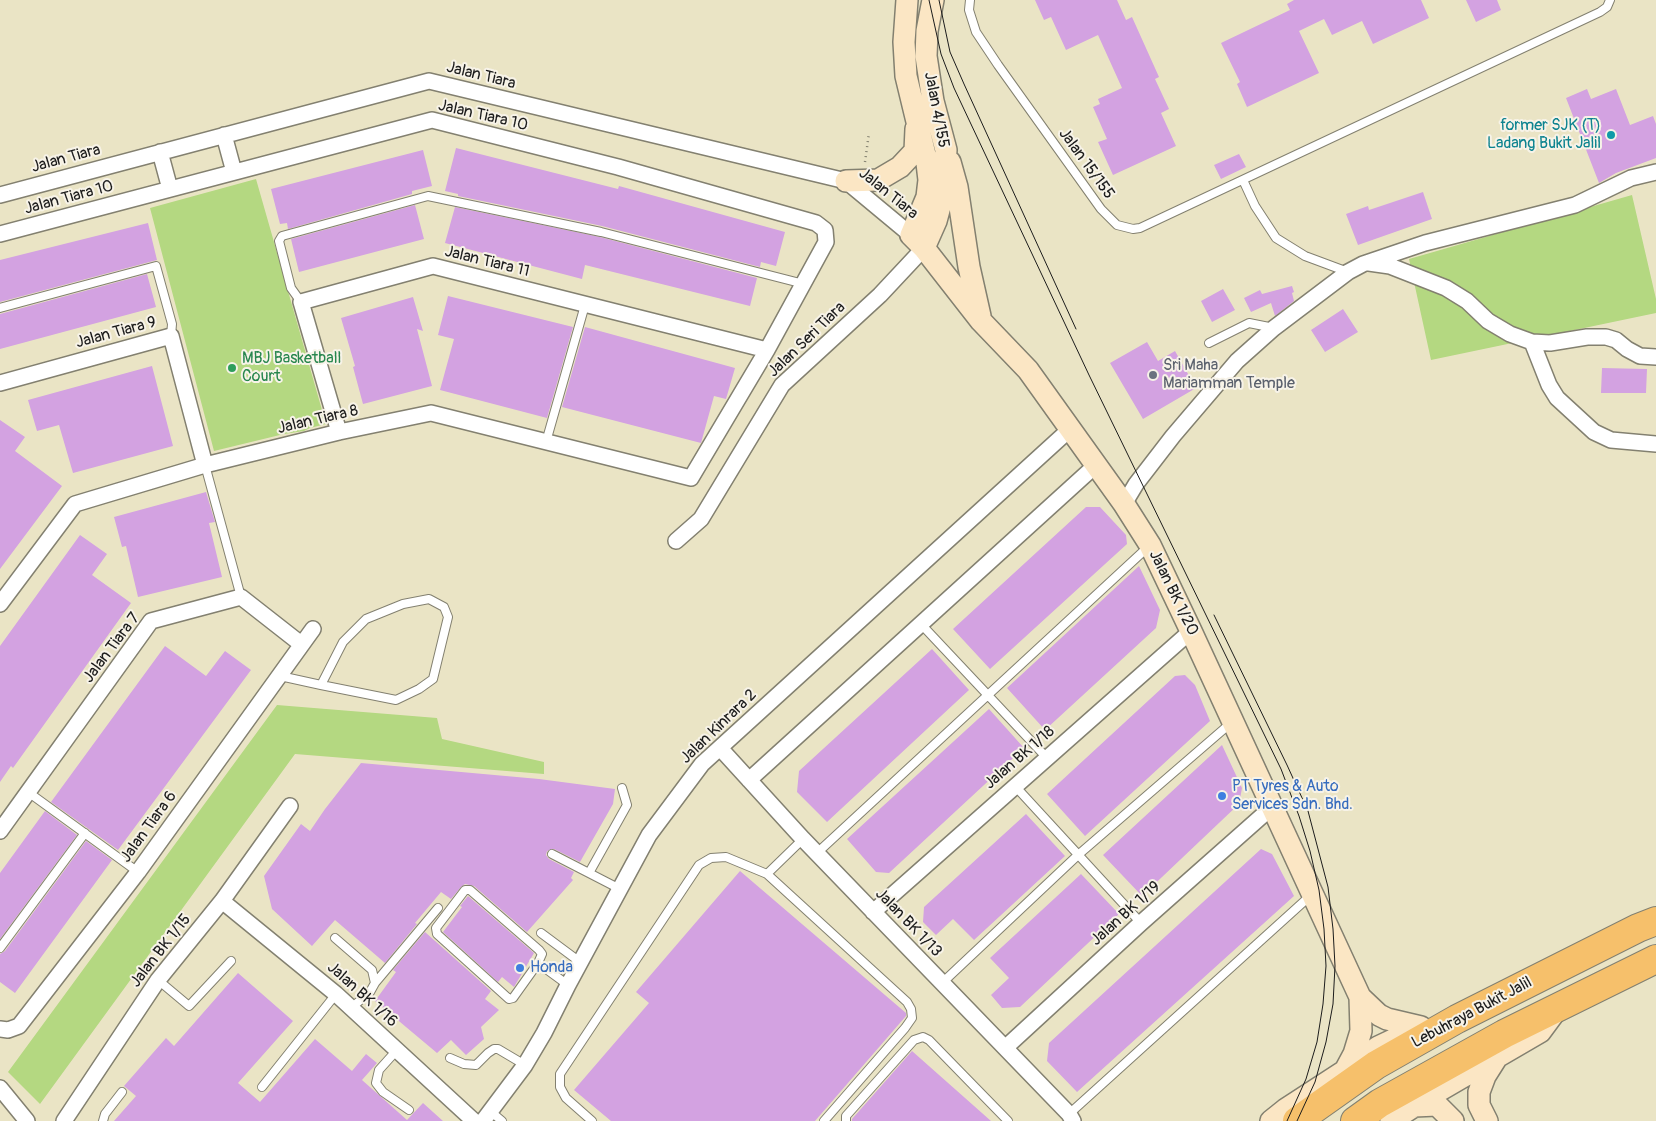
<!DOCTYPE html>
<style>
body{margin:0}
canvas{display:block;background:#eae4c5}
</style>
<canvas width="1656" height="1121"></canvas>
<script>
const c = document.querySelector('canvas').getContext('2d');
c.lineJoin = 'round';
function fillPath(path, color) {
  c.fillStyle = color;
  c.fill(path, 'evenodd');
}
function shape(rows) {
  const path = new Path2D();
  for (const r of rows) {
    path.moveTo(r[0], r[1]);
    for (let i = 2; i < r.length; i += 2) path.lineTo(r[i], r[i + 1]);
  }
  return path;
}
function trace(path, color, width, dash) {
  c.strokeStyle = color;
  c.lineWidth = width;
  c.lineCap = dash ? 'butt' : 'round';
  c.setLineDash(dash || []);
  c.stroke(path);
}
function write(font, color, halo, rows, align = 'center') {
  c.font = font + ' Pangolin,sans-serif';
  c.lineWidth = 4;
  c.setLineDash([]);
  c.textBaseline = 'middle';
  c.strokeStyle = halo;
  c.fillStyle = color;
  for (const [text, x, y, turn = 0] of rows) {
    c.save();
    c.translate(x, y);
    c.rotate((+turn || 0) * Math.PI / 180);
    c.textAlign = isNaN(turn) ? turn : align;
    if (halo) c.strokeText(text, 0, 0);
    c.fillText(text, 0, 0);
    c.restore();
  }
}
fillPath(shape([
 [256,179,326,424,310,428,304,431,284,434,214,451,150,208],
 [1632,195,1656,299,1656,313,1431,360,1409,259],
 [277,705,437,718,442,739,544,762,544,774,295,754,40,1104,8,1072]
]), '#b4d881');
fillPath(shape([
 [1035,0,1117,0,1126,20,1132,17,1159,77,1155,79,1169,109,1161,113,1176,146,1113,175,1098,142,1107,139,1093,107,1100,104,1098,99,1122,88,1098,35,1066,50,1051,17,1044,20],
 [1294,0,1421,0,1429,18,1373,44,1362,21,1332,35,1324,19,1299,31,1319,73,1247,107,1237,84,1240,82,1221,43,1290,10,1287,4],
 [1466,0,1497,0,1501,10,1476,22],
 [1587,89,1591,99,1616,89,1630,125,1653,116,1656,124,1656,158,1616,173,1599,183,1566,98],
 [456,148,618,189,619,186,785,232,776,266,761,262,760,267,602,226,458,196,458,194,445,191],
 [423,150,432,186,412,191,412,194,288,229,287,223,280,224,271,189],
 [1239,154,1246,167,1221,179,1214,165],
 [1423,192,1432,219,1358,245,1346,214,1368,206,1369,210],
 [415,205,424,239,299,272,291,239],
 [455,207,600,237,757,278,750,306,585,265,582,279,445,243],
 [148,223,157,260,0,302,0,260],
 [147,274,156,307,0,349,0,314],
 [1292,286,1294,292,1292,293,1294,301,1275,316,1271,303,1251,312,1244,298,1260,290,1262,294],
 [1223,289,1235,310,1212,322,1201,301],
 [448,296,573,327,547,418,440,390,454,339,438,335],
 [413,297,423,331,417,329,432,386,363,404,353,367,355,366,341,318],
 [1343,309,1358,332,1325,352,1311,330],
 [585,327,735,368,726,399,714,396,701,443,562,407],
 [1147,342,1158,361,1175,351,1196,388,1143,419,1110,363],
 [152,366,173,446,73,473,59,425,37,431,28,400],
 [1602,368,1647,369,1646,393,1601,393],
 [0,420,25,437,15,451,62,486,0,569],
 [206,492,215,522,209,523,222,577,138,597,126,546,122,547,114,517],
 [1086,507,1100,507,1126,535,1127,544,990,669,953,629],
 [80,535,107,554,92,575,131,603,13,768,11,766,0,782,0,646],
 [1139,566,1160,610,1156,628,1045,730,1007,688],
 [165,646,206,676,225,651,251,670,118,850,51,802],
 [932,649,969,690,827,822,797,792,799,771],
 [1185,675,1195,685,1210,721,1085,836,1047,794,1175,676],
 [989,709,1024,748,889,873,876,872,847,839],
 [1222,745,1242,788,1239,804,1142,896,1103,855],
 [361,763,539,779,615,789,613,804,580,862,554,849,547,851,546,855,549,859,574,872,571,878,573,880,527,932,474,886,465,884,461,887,451,899,441,892,415,923,417,924,385,963,335,920,312,946,272,909,264,876,301,824,310,831,325,809],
 [45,811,77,835,0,939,0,873],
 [1026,814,1065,856,974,940,953,919,936,935,923,922,924,907],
 [86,841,112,860,15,993,0,982,0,954,5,951],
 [1261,849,1272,854,1294,896,1077,1092,1047,1061,1049,1043],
 [740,871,906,1013,906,1016,815,1121,611,1121,574,1090,649,1003,636,992],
 [1081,874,1119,914,1020,1007,1002,1008,991,995,1009,978,990,958],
 [468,896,534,953,514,987,502,977,498,982,443,932,462,907,460,906],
 [425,932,491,991,485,999,499,1010,481,1027,484,1039,466,1055,451,1040,437,1053,375,1001,396,972,393,970],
 [238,973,293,1021,238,1083,260,1102,315,1039,352,1071,366,1054,377,1063,362,1080,407,1120,423,1103,443,1121,114,1121,136,1096,124,1086,166,1038,174,1046],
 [912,1051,991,1121,852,1121,852,1119]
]), '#d3a2e1');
const lane = shape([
 [970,0,969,10,976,32,998,65,1101,209,1117,225,1133,229,1140,228,1600,12,1607,7,1610,0],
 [1243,180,1255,206,1276,238,1305,256,1348,272],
 [301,302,291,288,279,241,282,236,428,196,601,232,804,284],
 [0,308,156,266,172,324,171,336],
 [1209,343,1249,323,1274,328],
 [546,442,585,305],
 [205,465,241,597],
 [920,623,1047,758],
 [280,676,321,685,396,700,419,689,433,679,448,617,444,607,429,599,403,604,366,619,343,642,321,685],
 [1015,786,1141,923],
 [28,792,138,872],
 [817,853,1148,547],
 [552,854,620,889],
 [589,873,627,805,622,788],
 [767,874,907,1002,911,1009,912,1018,905,1028,824,1121],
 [541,933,580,962],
 [335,938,372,970,375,983,370,992,351,1008],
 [0,948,85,833],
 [538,963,513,998,509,999,437,934,436,928,465,890,470,890,539,950,542,954,538,963,568,985],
 [158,980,189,1006,231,961],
 [375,983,438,908],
 [942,983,1078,855,1232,722],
 [397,1050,379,1070,376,1083,383,1092,409,1110],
 [450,1058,464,1064,476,1065,488,1053,494,1049,498,1049,525,1065],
 [262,1087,336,994],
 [490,1111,502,1121],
 [1069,1114,1310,896],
 [103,1121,105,1114,122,1092],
 [592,1121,566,1098,560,1087,560,1074,699,865,711,858,726,857,767,874,803,839],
 [846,1121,846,1116,914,1040,923,1037,929,1040,1008,1121]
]);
const street = shape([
 [224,135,234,172],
 [160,152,170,189],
 [0,195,429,81,846,181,911,235],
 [0,234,432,120,618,167,816,223,825,230,826,242,767,350,691,478,431,413,339,432,205,465,75,504,0,604],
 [1369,263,1390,266,1446,288,1467,301,1488,321,1510,334,1532,342,1550,343,1587,337,1606,337,1616,340,1627,349,1640,356,1656,357],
 [1532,342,1549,385,1557,398,1594,432,1611,440,1656,444],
 [0,383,171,336,205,465],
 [339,432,301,302,433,266,767,350],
 [1124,504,1136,484,1173,436,1237,361,1274,328,1348,272,1363,264,1425,243,1575,205,1631,178,1656,172],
 [676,541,701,519,782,385,880,295,924,248],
 [720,748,803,839,1069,1114,1073,1121],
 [749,780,1096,465],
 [0,831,151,621,241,597,301,644],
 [222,901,336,994,474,1121],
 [873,912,1191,631],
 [0,1029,8,1030,19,1026,138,872,313,629],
 [1005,1048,1141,923,1272,807],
 [0,1088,27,1121],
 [64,1121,158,980,222,901,290,806],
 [483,1121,525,1065,544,1033,568,985,649,835,702,764,1069,430]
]);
const secondary = shape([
 [907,0,904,42,906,76,927,163,929,180,927,197,911,235,924,248,981,321,1028,370,1124,504,1150,545,1191,631,1360,997,1379,1015,1387,1019,1421,1027],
 [950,162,957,187,969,267,980,316],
 [846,181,878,180,900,167,915,151,916,129],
 [924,248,936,221,943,195,946,150,933,101,926,56,927,31,933,0],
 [1346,1069,1354,1054,1361,1031,1360,997],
 [1414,1106,1437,1105,1453,1121],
 [1271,1121,1286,1109,1346,1070,1378,1047,1416,1029],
 [1391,1121,1430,1096,1540,1032,1557,1009],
 [1487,1121,1479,1105,1479,1092,1485,1076,1497,1057]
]);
const highway = shape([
 [1297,1121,1376,1065,1457,1019,1638,928,1656,921],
 [1355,1121,1380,1103,1504,1034,1656,959]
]);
trace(lane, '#838070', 10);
trace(street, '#838070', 18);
trace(secondary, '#838070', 24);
trace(highway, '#838070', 30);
trace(shape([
 [865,162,869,133]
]), '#838070', 2.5, [1, 4]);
trace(lane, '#fff', 8);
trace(street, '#fff', 15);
trace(secondary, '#fbe6c4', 21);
trace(highway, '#f6c06b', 28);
trace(shape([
 [929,0,941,54,954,88,1089,375,1281,769,1299,816,1310,851,1319,890,1324,929,1326,966,1323,1004,1317,1042,1306,1079,1287,1121],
 [939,0,950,52,964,84,1076,329],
 [1214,615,1287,765,1308,811,1328,887,1333,929,1335,966,1333,1004,1326,1042,1315,1082,1297,1121]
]), '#1c1c1c', 1);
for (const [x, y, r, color] of [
 [1611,135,5,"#0f9aa8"],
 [232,368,5,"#2e9e5b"],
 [1153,375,5,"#6b7280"],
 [1222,796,5,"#3f7fe0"],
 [520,968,5,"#3f7fe0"]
]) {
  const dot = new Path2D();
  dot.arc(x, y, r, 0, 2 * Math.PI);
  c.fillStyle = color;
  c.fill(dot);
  trace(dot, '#f7f3e8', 2);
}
write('16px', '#1c1c1c', '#f7f3e8', [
 ["Jalan Tiara",481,76,14],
 ["Jalan 4/155",936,110,79],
 ["Jalan Tiara 10",483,116,13],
 ["Jalan Tiara",66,159,-15],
 ["Jalan 15/155",1086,164,54],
 ["Jalan Tiara",888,194,39],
 ["Jalan Tiara 10",69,198,-15],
 ["Jalan Tiara 11",487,262,14],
 ["Jalan Tiara 9",116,333,-15],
 ["Jalan Seri Tiara",807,340,-44],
 ["Jalan Tiara 8",318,420,-13],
 ["Jalan BK 1/20",1173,593,64],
 ["Jalan Tiara 7",112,648,-53],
 ["Jalan Kinrara 2",719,727,-44],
 ["Jalan BK 1/18",1020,758,-41],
 ["Jalan Tiara 6",149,827,-54],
 ["Jalan BK 1/19",1126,914,-42],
 ["Jalan BK 1/13",908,923,46],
 ["Jalan BK 1/15",161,951,-52],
 ["Jalan BK 1/16",362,995,42],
 ["Lebuhraya Bukit Jalil",1472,1013,-28]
]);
write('16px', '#0d838f', '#f7f3e8', [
 ["former SJK (T)",1601,126],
 ["Ladang Bukit Jalil",1601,144]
], 'right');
write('16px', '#27864d', '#f7f3e8', [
 ["MBJ Basketball",242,359],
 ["Court",242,377]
], 'left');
write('16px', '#5b616d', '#f7f3e8', [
 ["Sri Maha",1163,366],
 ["Mariamman Temple",1163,384]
], 'left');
write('16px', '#366cbe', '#f7f3e8', [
 ["PT Tyres & Auto",1232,787],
 ["Services Sdn. Bhd.",1232,805],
 ["Honda",530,968]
], 'left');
</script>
